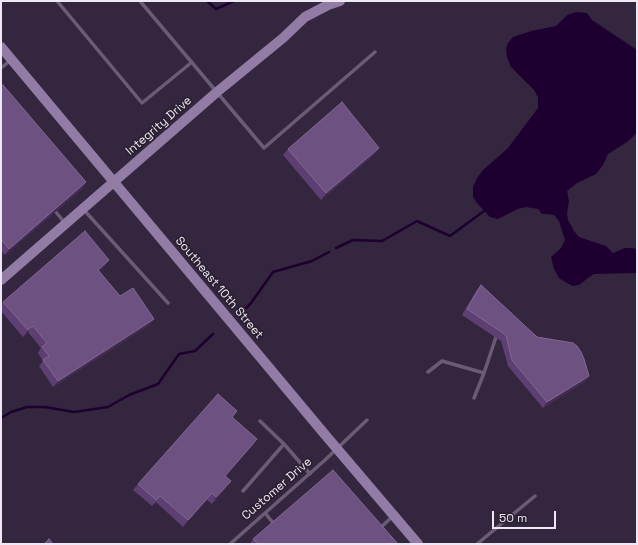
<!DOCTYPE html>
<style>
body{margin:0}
#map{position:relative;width:638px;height:545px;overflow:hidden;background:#2a2032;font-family:"Space Grotesk",sans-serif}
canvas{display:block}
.frame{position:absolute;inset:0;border:2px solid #eee8f4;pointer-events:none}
.scale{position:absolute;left:492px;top:511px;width:64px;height:18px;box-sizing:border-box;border:2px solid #eee8f4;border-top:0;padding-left:5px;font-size:12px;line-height:14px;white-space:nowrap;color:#eee8f4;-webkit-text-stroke:3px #2a2032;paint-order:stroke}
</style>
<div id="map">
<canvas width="638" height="545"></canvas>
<div class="frame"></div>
<div class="scale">50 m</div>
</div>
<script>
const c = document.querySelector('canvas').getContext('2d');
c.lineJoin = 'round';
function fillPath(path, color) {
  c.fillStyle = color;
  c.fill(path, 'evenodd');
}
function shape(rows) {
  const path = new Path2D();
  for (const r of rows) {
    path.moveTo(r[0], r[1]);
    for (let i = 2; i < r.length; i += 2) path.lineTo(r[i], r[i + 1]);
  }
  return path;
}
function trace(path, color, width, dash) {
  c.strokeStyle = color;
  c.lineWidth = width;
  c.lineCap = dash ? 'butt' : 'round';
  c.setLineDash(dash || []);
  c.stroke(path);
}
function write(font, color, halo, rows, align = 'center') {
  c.font = font + ' "Space Grotesk",sans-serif';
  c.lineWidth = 3.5;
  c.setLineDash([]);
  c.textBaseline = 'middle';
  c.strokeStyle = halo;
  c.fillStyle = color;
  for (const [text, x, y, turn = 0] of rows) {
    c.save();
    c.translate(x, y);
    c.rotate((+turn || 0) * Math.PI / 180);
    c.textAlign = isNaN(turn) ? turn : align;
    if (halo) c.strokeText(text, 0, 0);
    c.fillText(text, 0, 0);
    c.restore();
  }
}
fillPath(shape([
 [1,1,637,1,637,544,1,544]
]), '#34263e');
fillPath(shape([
 [576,12,587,13,592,20,637,50,637,133,627,142,608,154,603,165,596,174,577,183,567,191,569,201,567,214,568,220,574,231,579,237,606,246,613,253,625,248,632,248,637,249,637,273,594,274,588,278,579,285,573,286,565,282,559,278,554,269,551,257,561,248,565,240,559,221,554,215,547,214,542,214,538,209,526,207,518,209,498,219,490,217,477,203,473,197,473,187,477,178,483,170,508,148,538,108,538,97,534,90,511,67,507,57,506,48,508,43,513,37,531,31,556,26,567,15]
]), '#1e0030');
trace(shape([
 [207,1,216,9,234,1],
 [336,248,353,240,382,241,417,221,450,236,484,211],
 [246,308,251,303,273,272,312,261,329,252],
 [1,418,11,412,27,407,45,407,74,412,108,407,129,395,158,384,179,354,195,351,213,334]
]), '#1e0030', 2.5);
trace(shape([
 [57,1,142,103,192,62],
 [140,1,264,148,375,52],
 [1,68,11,60],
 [84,210,168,303],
 [55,211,65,223],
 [428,372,442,361,484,373,496,337],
 [474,398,484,373],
 [260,421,284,444],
 [243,491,284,444,310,474],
 [265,513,274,524],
 [379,529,393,516],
 [230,544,325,460,367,420],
 [477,544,535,496]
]), '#6b5c76', 3.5);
trace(shape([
 [1,47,327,437,418,544],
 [1,280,217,92,283,38,305,17,328,5,340,1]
]), '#927ba5', 10);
fillPath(shape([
 [1,86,82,189,5,255,1,251],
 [288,149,375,154,321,200,283,155],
 [105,266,99,271,120,296,154,319,149,325,53,387,39,366,43,361,38,353,41,348,28,332,23,337,1,311,1,305,3,302],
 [481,285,537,337,589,376,584,382,543,408,508,366,501,341,462,315,476,291],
 [233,417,253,445,225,476,231,481,226,488,212,504,207,500,183,527,156,502,152,506,133,490,138,484],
 [253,539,398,544,250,544]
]), '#5e3f74');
fillPath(shape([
 [379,148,375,154,321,200,326,193],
 [86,182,82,189,5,255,9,249],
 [109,260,105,266,93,276,98,270],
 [154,319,149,325,53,387,58,381],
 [33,326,28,332,23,337,28,330],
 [589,376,584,382,543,408,547,402],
 [257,439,253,445,220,482,225,476],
 [231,481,226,488,212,504,216,497],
 [212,493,207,500,183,527,188,520]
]), '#432b54');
const building = shape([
 [3,85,86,182,9,249,1,239,1,230,2,229,1,227,1,86,3,85],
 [342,102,379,148,326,193,288,149,342,102],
 [85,231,109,260,98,270,120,296,133,288,154,319,58,381,43,360,49,356,42,347,47,343,33,326,28,330,3,302,85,231],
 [481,285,537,337,573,343,577,346,581,352,584,359,589,376,547,402,512,360,506,335,467,309,481,285],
 [218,394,237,411,232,417,257,439,225,476,231,481,216,497,212,493,188,520,160,496,156,500,138,484,218,394],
 [333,470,398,544,258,544,253,539,333,470],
 [49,539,53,544,44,544,49,539]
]);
fillPath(building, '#6d5181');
trace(building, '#826993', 1);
write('12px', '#eee8f4', '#2a2032', [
 ["Integrity Drive",159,126,-41],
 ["Southeast 10th Street",219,288,50],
 ["Customer Drive",277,489,-41]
]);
</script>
